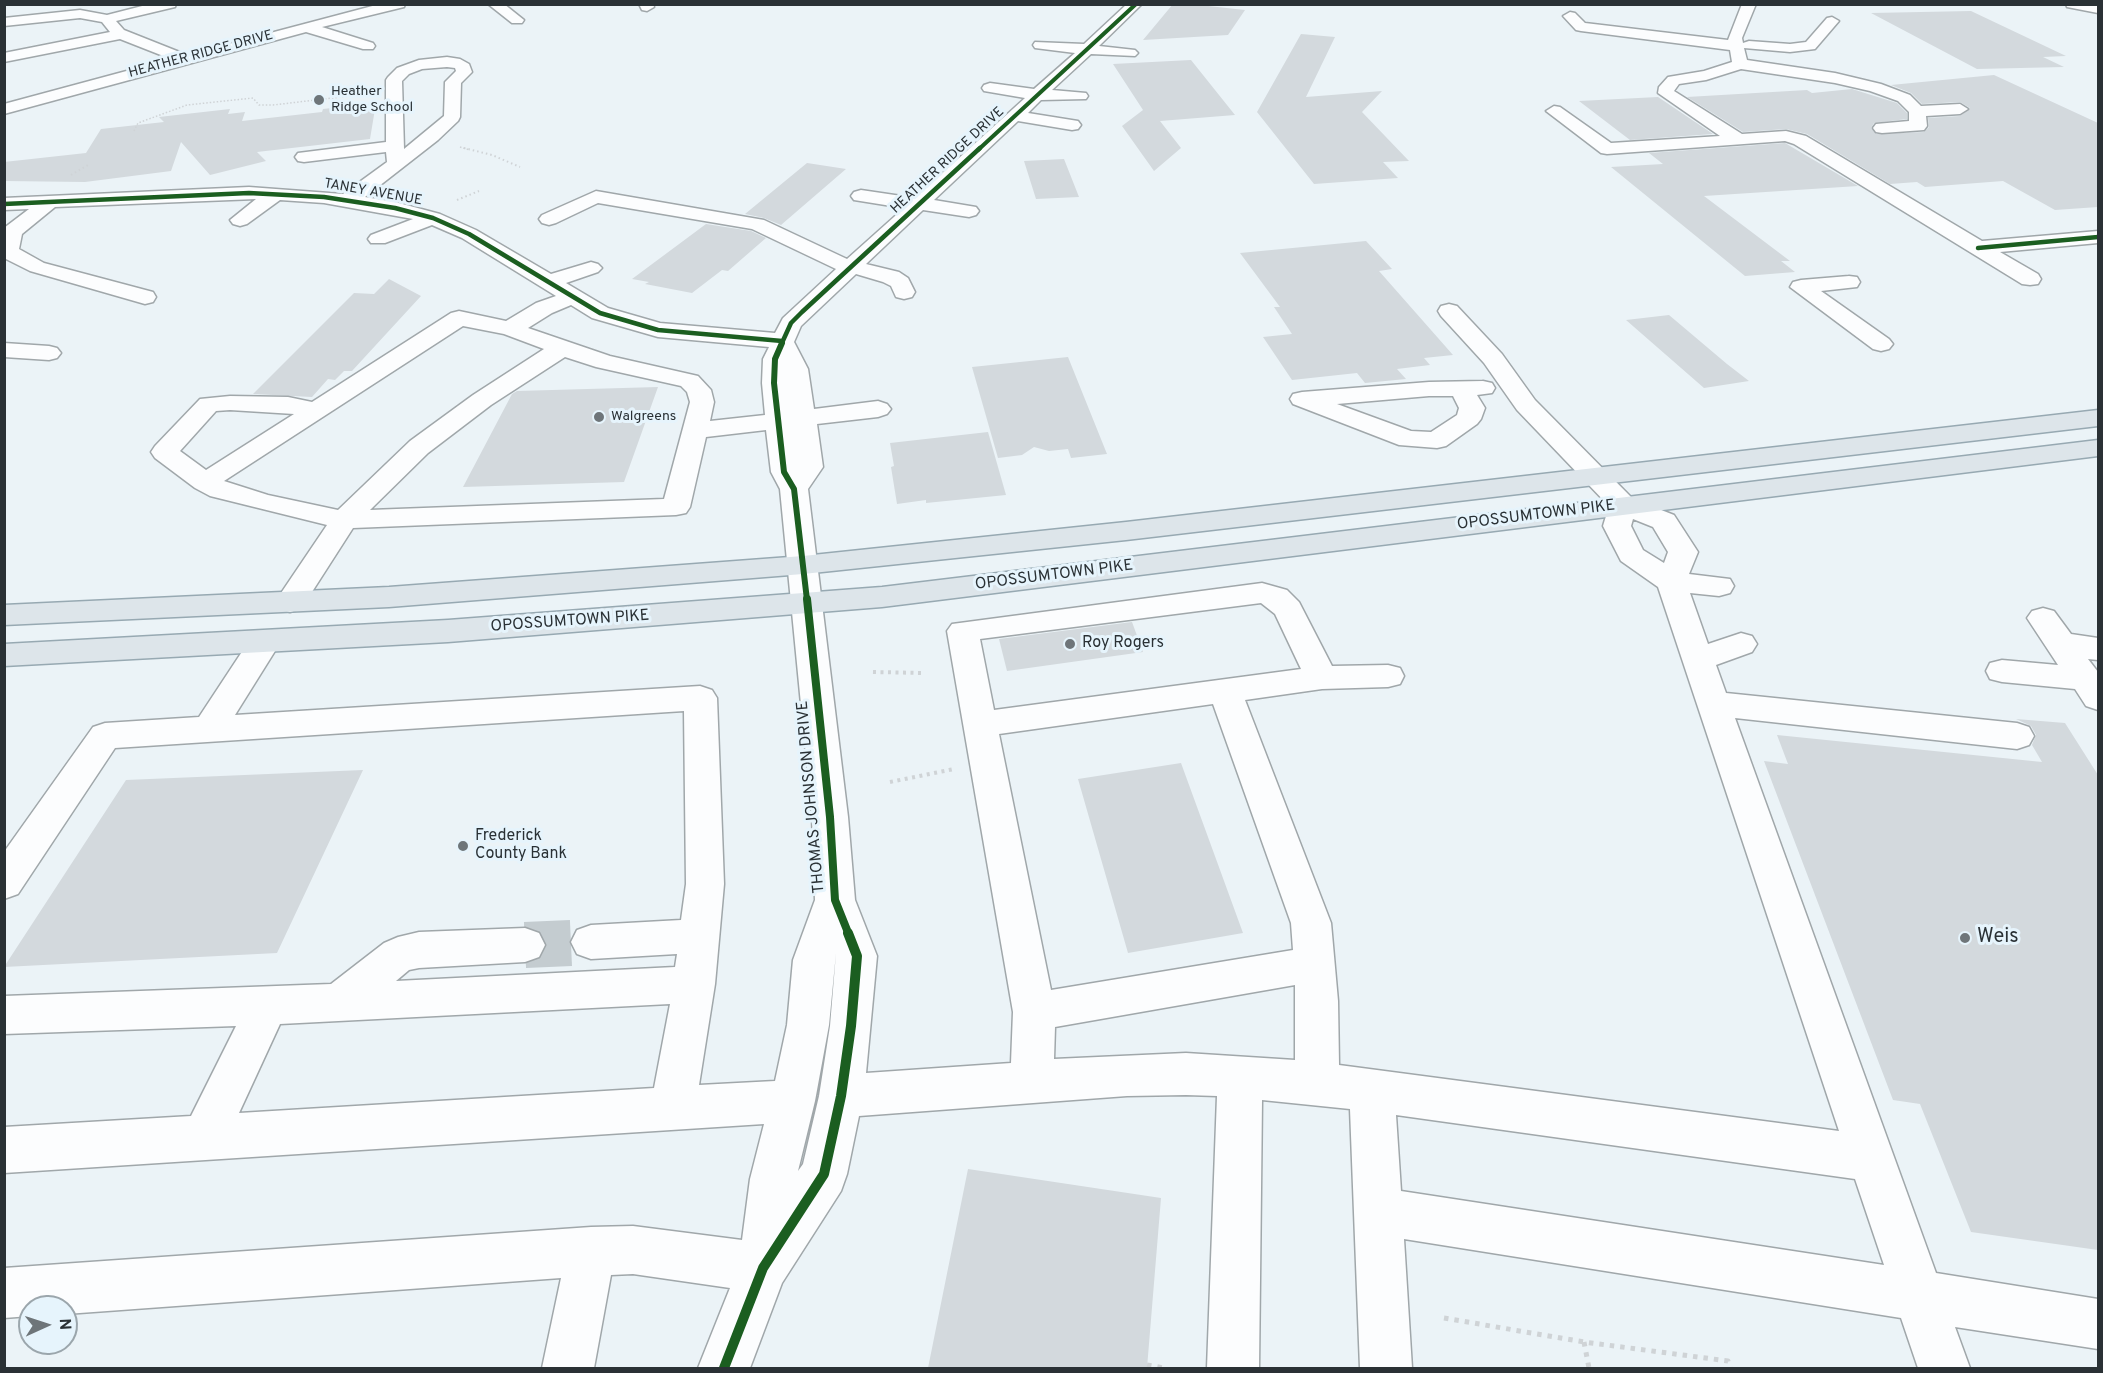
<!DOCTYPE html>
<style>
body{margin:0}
#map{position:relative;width:2103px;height:1373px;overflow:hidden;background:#ebf3f7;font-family:Overpass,sans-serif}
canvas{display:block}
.frame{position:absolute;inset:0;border:6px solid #2a3135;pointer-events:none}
.north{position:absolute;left:18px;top:1295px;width:60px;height:60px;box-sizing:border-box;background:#e6f4fc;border:2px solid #9ba6ac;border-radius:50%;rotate:87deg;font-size:16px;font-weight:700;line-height:24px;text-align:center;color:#2a3135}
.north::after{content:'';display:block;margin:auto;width:21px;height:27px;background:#6e7579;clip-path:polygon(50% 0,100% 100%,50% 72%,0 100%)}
</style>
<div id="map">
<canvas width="2103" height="1373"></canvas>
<div class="frame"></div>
<div class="north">N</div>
</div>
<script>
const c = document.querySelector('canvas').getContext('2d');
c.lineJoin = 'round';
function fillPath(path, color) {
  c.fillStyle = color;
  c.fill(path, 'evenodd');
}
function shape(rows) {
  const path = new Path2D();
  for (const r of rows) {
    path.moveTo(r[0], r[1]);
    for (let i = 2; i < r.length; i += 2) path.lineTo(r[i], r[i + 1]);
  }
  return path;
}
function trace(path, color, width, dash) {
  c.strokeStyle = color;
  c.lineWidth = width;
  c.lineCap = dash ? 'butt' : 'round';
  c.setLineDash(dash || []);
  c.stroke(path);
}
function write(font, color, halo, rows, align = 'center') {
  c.font = font + ' Overpass,sans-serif';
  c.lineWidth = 6;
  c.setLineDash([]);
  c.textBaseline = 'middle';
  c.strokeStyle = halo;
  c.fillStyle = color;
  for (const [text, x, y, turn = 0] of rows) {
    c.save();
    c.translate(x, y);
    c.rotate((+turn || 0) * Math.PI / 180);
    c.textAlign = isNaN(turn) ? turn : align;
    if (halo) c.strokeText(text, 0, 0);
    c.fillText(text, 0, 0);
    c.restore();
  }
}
fillPath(shape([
 [1173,4,1190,4,1245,10,1228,35,1143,40],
 [1971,11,2066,56,2043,57,2064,67,1977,69,1871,13],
 [1301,34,1335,37,1306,97,1382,91,1362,112,1409,161,1383,162,1398,178,1314,184,1257,112],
 [1191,60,1235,115,1160,121,1181,148,1154,171,1122,126,1143,110,1113,64],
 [1994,75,2098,123,2098,207,2055,210,2003,181,1925,187,1917,182,1890,184,1807,134,1786,129,1743,132,1687,97,1807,90,1812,93,1852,89,1897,103,1907,113,1907,119,1874,123,1871,128,1876,134,1924,132,1929,127,1928,118,1960,116,1970,108,1960,102,1922,104,1911,93,1891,85],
 [1658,97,1713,134,1630,140,1579,101],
 [376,103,370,139,257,152,266,161,210,175,181,142,171,171,85,182,4,181,4,162,86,153,101,129,164,122,159,117,230,109,228,114,245,112,242,121,322,112,323,109],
 [1785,143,1858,186,1704,196,1790,261,1781,261,1795,272,1745,276,1611,167,1663,164,1649,153],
 [1064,159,1079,197,1036,199,1024,161],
 [807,163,846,169,781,225,764,218,745,214],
 [706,224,751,231,766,238,728,271,722,270,692,293,645,284,649,282,632,279],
 [1366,241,1392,269,1379,271,1453,355,1424,358,1430,365,1397,369,1406,379,1365,383,1357,373,1292,380,1263,337,1292,334,1274,307,1280,307,1240,253],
 [389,279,421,296,352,371,344,371,335,380,328,379,312,397,253,394,354,293,374,294],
 [1669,315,1727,364,1749,381,1704,388,1626,320],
 [1068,357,1107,454,1071,458,1068,449,1049,451,1034,447,1022,455,998,458,972,367],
 [658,387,624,482,463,487,512,394,517,391],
 [988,432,1006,495,926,503,926,500,897,504,891,467,894,466,890,443],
 [1132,622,1143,652,1007,671,999,639],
 [2016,719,2065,723,2098,775,2098,1250,1971,1232,1920,1104,1893,1100,1764,761,1788,764,1777,735,2042,762,2032,745,2036,735,2031,726],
 [1181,763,1243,933,1128,953,1078,779],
 [363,770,277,953,4,967,126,780],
 [968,1169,1161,1198,1147,1368,928,1368]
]), '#d3d9dd');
trace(shape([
 [525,945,591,942]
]), '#c4ccd0', 46, [46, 23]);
const minor = shape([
 [150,4,176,4,175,7,116,21,124,30,187,55,380,4,405,4,404,7,322,27,373,43,375,46,373,49,363,49,306,32,4,114,4,104,171,59,120,39,4,62,4,53,110,32,102,22,80,18,4,26,4,18,80,10,107,15,150,4],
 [488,4,504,4,524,20,522,23,512,23,488,4],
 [639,4,653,4,654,7,647,11,642,10,639,4],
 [1127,4,1142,4,1099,46,1135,50,1138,53,1135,56,1091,54,1052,90,1086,93,1088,96,1086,99,1041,100,1028,113,1078,121,1081,125,1078,129,1072,130,1018,121,934,200,976,207,979,211,976,215,969,217,923,210,866,264,899,272,908,278,915,292,912,297,904,299,896,297,891,286,883,282,856,274,801,326,794,342,808,369,814,409,878,401,887,404,891,409,887,414,878,417,817,424,823,467,808,489,848,817,855,900,877,956,866,1073,1011,1063,1013,1012,947,631,952,624,1262,583,1287,590,1299,602,1332,666,1388,665,1400,668,1404,676,1400,684,1388,687,1322,689,1245,700,1331,923,1338,1001,1339,1065,1839,1131,1658,587,1621,561,1603,526,1609,506,1517,410,1484,363,1441,316,1438,311,1441,306,1449,304,1457,306,1502,354,1535,400,1633,499,1674,515,1698,552,1689,574,1730,579,1734,586,1730,593,1719,596,1690,593,1708,644,1741,633,1752,636,1757,644,1752,652,1716,665,1726,693,2017,723,2029,727,2034,736,2029,745,2017,749,1735,718,1936,1273,2098,1299,2098,1349,1955,1327,1970,1368,1918,1368,1901,1318,1404,1239,1412,1368,1360,1368,1350,1109,1262,1100,1259,1368,1207,1368,1217,1096,1186,1095,1127,1096,859,1116,847,1174,841,1191,782,1283,750,1368,698,1368,730,1288,633,1274,611,1275,594,1368,542,1368,561,1278,66,1314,66,1307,30,1307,30,1316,4,1318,4,1268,591,1227,633,1226,742,1240,750,1179,764,1124,4,1173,4,1127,191,1116,236,1026,4,1034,4,996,331,984,384,943,398,937,419,932,525,928,539,933,545,945,539,957,525,962,419,968,409,970,396,981,675,967,677,954,591,959,577,954,571,942,577,930,591,925,681,920,686,884,684,711,115,748,18,894,4,899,4,852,93,727,105,723,199,717,253,635,264,632,275,635,280,643,235,715,700,686,712,690,717,698,724,884,715,984,699,1085,775,1081,787,1025,793,960,815,900,812,817,780,489,771,472,766,430,706,437,690,507,686,513,676,515,353,528,301,609,290,612,279,609,275,602,327,525,210,496,195,488,155,458,151,452,155,446,200,399,230,396,288,397,312,402,451,313,459,311,506,321,536,303,556,296,462,238,432,225,385,243,371,243,368,239,371,235,413,219,324,203,280,200,247,224,240,226,233,224,230,220,256,199,55,207,22,234,19,249,44,263,153,292,156,297,153,302,145,304,30,271,4,258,4,228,29,209,4,210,4,198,249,187,343,194,387,162,386,152,304,162,298,161,295,157,298,153,386,142,386,80,388,77,397,68,419,60,447,57,460,59,469,64,472,72,461,83,460,117,458,121,438,140,365,197,395,202,440,214,476,230,551,274,591,262,598,264,602,268,598,272,566,283,608,308,660,323,775,333,783,318,836,269,752,229,598,203,556,223,549,225,542,223,539,219,542,215,596,191,764,220,847,259,904,208,854,200,851,196,854,192,861,190,915,198,1025,98,984,91,982,88,984,85,990,83,1034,89,1075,53,1035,48,1033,45,1035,42,1084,44,1127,4],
 [447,67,455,68,456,71,445,82,444,116,404,149,402,81,409,74,422,69,447,67],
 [571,305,592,318,658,337,769,347,763,359,762,383,765,415,710,421,714,402,711,390,698,376,610,356,528,328,552,313,571,305],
 [463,326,504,334,544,349,473,395,410,441,338,510,268,495,224,481,463,326],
 [565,357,596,367,681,386,687,392,690,402,664,499,370,510,428,453,491,405,565,357],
 [230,410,294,414,206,470,180,451,216,411,230,410],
 [1633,519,1653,527,1668,552,1664,563,1643,550,1631,526,1633,519],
 [1261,603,1275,614,1301,669,994,710,980,639,1261,603],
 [1213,704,1291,923,1293,950,1051,990,999,734,1213,704],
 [836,953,830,1026,819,1096,803,1164,798,1171,815,1101,829,1025,836,953],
 [1295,985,1295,1060,1186,1053,1054,1059,1055,1027,1295,985],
 [670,1004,654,1088,239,1113,280,1024,670,1004],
 [1396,1115,1855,1179,1884,1265,1401,1191,1396,1115],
 [1742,4,1756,4,1742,38,1743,43,1749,41,1790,44,1806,42,1827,18,1832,17,1839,21,1815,49,1790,52,1744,48,1747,60,1835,73,1881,84,1910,95,1921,106,1960,104,1968,109,1960,114,1926,116,1927,126,1924,130,1882,133,1876,132,1873,128,1876,124,1909,121,1909,112,1898,101,1870,91,1835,83,1741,69,1706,80,1679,84,1674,91,1742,134,1786,131,1806,136,1982,241,2098,231,2098,243,2000,252,2038,274,2041,279,2038,284,2030,285,2022,284,1794,144,1785,141,1607,154,1601,153,1546,111,1554,106,1560,107,1611,143,1720,136,1658,93,1659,87,1668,77,1704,71,1732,62,1730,50,1581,31,1576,30,1563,16,1570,12,1575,13,1585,23,1728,40,1742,4],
 [2066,4,2098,5,2098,13,2067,7,2066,4],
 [1849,276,1857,277,1860,282,1857,287,1821,291,1889,339,1893,344,1889,349,1881,351,1873,349,1790,287,1793,282,1801,280,1849,276],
 [4,343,49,346,57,348,61,353,57,358,49,360,4,357,4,343],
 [1483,381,1492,383,1495,388,1492,393,1477,395,1485,408,1481,419,1477,424,1446,446,1437,448,1399,445,1293,404,1290,399,1293,394,1302,392,1429,382,1483,381],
 [1429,396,1453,396,1459,408,1457,415,1431,432,1411,431,1337,404,1429,396],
 [2043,608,2054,611,2071,634,2098,638,2098,660,2088,659,2098,672,2098,710,2086,706,2075,689,2002,682,1990,679,1986,671,1990,663,2002,660,2058,665,2027,618,2032,611,2043,608]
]);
const major = shape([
 [2098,410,2098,426,1126,540,803,574,389,607,4,625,4,605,389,587,803,556,1126,522,2098,410],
 [2098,440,2098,456,882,607,448,642,4,666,4,644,448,620,882,587,2098,440]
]);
trace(minor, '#a0a7aa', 3);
trace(major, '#97a9b2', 3);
trace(shape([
 [134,131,138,123,187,105,253,98,259,105,273,105,367,94],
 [460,147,470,150]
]), '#cfd3d6', 1.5, [1.5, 2]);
trace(shape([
 [464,148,492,155,520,167],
 [71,175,88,165],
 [457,200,479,191]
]), '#cfd3d6', 2, [1.5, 3]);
trace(shape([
 [873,672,924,673],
 [890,782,954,769]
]), '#cfd3d6', 4, [3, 4.5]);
trace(shape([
 [1444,1318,1584,1342,1728,1361,1730,1368],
 [1584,1342,1589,1368],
 [1147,1365,1164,1368]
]), '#cfd3d6', 5, [4.5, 6]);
fillPath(minor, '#fcfdfe');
fillPath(major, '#dde5ea');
trace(shape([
 [978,150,1136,4]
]), '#1b5e20', 4);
trace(shape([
 [4,204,249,193,324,197,395,208,433,218,469,234,600,313,658,330,782,341],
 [1978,248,2098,237],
 [781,345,791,323,802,312,980,148]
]), '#1b5e20', 4.5);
trace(shape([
 [782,343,775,359,774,383,784,472,794,489,807,600]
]), '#1b5e20', 6);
trace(shape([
 [807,599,830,817,835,900,849,935]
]), '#1b5e20', 8);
trace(shape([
 [724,1368,763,1268,824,1174,841,1096,851,1026,857,956,848,933]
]), '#1b5e20', 10);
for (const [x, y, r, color] of [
 [319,100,6,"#6e7579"],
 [599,417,6,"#6e7579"],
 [1070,644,6,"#6e7579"],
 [463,846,6,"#6e7579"],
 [1965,938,6,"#6e7579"]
]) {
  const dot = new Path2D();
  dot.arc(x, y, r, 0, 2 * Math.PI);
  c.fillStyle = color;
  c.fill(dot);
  trace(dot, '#e6f4fc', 2);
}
write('14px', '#2a3135', '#e6f4fc', [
 ["HEATHER RIDGE DRIVE",201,55,-15],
 ["HEATHER RIDGE DRIVE",948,161,-43],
 ["TANEY AVENUE",373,193,10]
]);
write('14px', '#2a3135', '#e6f4fc', [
 ["Heather",331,92],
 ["Ridge School",331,108],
 ["Walgreens",611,417]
], 'left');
write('16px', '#2a3135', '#e6f4fc', [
 ["OPOSSUMTOWN PIKE",1536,516,-7],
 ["OPOSSUMTOWN PIKE",1054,576,-7],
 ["OPOSSUMTOWN PIKE",570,622,-4],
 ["THOMAS JOHNSON DRIVE",812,797,-95]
]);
write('16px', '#2a3135', '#e6f4fc', [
 ["Roy Rogers",1082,644],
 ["Frederick",475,837],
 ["County Bank",475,855]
], 'left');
write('20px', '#2a3135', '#e6f4fc', [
 ["Weis",1977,938]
], 'left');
</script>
